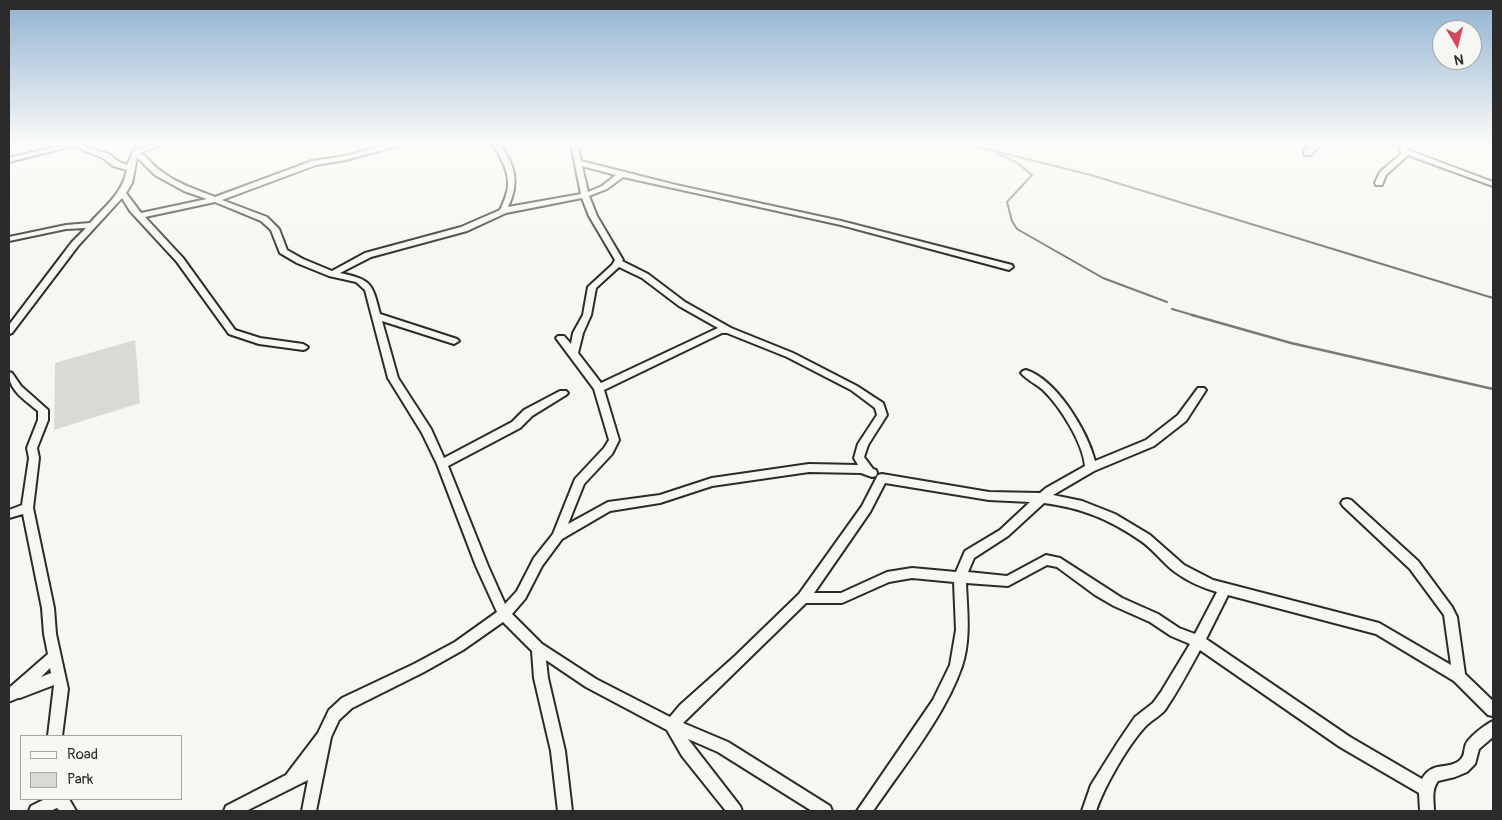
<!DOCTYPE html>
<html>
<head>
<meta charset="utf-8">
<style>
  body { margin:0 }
  #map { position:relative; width:1502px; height:820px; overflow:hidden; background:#f6f6f2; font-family:Pangolin,sans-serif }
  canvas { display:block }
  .frame { position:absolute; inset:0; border:10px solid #2b2b2b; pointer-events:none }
  .legend { position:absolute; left:20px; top:735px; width:162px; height:65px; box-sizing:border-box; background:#f6f6f2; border:1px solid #a5a5a2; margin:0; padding:6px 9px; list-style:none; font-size:15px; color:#2b2b2b }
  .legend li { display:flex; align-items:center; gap:10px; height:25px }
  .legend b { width:25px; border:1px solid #a5a5a2 }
  .north { position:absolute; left:1432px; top:20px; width:50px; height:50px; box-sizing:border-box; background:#f6f6f2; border:1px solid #a5a5a2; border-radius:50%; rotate:172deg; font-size:14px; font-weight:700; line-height:20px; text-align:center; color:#2b2b2b }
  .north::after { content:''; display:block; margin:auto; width:18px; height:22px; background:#d1495b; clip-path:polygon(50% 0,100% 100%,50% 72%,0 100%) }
</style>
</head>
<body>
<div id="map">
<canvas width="1502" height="820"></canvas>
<div class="frame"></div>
<ul class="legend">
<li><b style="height:6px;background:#f6f6f2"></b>Road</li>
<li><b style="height:14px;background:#d9d9d5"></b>Park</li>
</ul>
<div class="north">N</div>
</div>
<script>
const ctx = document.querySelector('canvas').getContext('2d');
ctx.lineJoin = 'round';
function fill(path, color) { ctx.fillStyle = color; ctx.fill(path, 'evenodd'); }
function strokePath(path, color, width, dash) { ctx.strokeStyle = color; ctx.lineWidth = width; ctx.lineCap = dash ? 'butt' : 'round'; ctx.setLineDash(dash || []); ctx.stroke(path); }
fill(new Path2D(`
  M 135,340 L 140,403 L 54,430 L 55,363 Z`), '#d9d9d5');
strokePath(new Path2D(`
  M 958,144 L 991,150 L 1091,175 L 1493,298
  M 997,153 L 1016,162 L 1032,175 L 1007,202 L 1012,221 L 1017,229 L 1103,278 L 1167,302
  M 1172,309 L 1196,316`), '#7a7a78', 2);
strokePath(new Path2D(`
  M 1192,315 L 1291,343 L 1493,389`), '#7a7a78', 2.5);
const minor = new Path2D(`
  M 67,144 L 83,144 L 87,148 L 109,154 L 119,162 L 127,165 L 134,150 L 153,144 L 162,144 L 161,145 L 140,153 C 148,157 153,166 161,171 C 176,183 197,190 215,197 L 312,161 L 345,156 L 391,144 L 400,144 L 399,145 L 346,160 L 316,165 L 222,200 L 267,217 L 279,229 L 287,250 L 303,259 L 332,271 L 365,253 L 461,227 L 500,210 C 502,205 505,200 506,195 C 513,176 501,159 493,144 L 499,144 C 515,164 520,183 508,207 L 581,194 L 571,144 L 577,144 L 581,161 L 676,185 L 841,221 L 1012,265 L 1013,267 L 1009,270 L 841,225 L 623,177 L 607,189 L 589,196 L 597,216 L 623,260 L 622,261 L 648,274 L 685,302 L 731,328 L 793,353 L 857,386 L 883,403 L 887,415 L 868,445 L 864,457 L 873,469 L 876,470 L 877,473 L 876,476 L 872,477 L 861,473 L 809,472 L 712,486 L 660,503 L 610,511 L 562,539 L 542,566 L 525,599 L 512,614 L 542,644 L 596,679 L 670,717 L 680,705 L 735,656 L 799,594 L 862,506 L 878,475 L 882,474 L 989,492 L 1040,493 L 1046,488 L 1085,466 C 1083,443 1060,406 1043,390 C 1036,384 1027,380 1021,373 L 1023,371 L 1026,370 C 1057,380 1087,431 1095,461 L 1146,440 L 1178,415 L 1198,388 L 1204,388 L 1206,390 L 1186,421 L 1154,446 L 1094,471 L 1053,495 L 1082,501 L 1115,514 L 1150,535 L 1184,565 L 1213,580 L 1379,623 L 1451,665 L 1444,615 L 1410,569 L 1343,506 L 1341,503 L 1343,500 L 1347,499 L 1351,500 L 1418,561 L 1452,607 L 1457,617 L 1465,674 L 1493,701 L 1493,716 L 1488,715 L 1454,681 L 1376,634 L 1228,595 L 1206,639 L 1350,737 L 1422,779 C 1432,761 1447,770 1459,761 C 1466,755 1463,751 1466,744 C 1469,737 1486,724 1493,721 L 1493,737 L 1479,749 L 1475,764 L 1467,772 L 1455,777 L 1438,781 C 1431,790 1434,801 1434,811 L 1420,811 L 1419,793 L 1340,747 L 1200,650 C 1189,670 1178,691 1165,710 C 1159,717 1150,721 1144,728 C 1127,747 1104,787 1096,811 L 1082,811 L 1091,785 L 1118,742 L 1135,717 L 1153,703 L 1161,692 L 1190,644 L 1171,636 L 1150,622 L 1114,606 L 1095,595 L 1057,567 L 1047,565 L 1008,586 L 966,583 C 967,610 971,639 962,666 C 945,716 903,767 873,811 L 857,811 L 933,700 L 950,665 L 956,630 L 954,582 L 912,578 L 889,582 L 842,603 L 806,603 L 683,723 L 728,742 L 830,806 L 832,811 L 812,811 L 718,752 L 688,739 L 740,806 L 742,811 L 726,811 L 682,756 L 667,730 L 586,687 L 546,660 L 548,678 L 565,751 L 572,811 L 558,811 L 551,751 L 534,678 L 532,651 L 503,622 L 463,650 L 424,672 L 352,708 L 339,720 L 331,737 L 316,811 L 302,811 L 308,780 L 246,811 L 224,811 L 226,806 L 286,775 L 318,733 L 329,710 L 342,698 L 414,664 L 455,642 L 497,612 L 476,566 L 437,464 L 422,433 L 388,378 L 365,290 L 356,282 L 329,276 L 297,263 L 280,253 L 271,230 L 261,221 L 215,202 L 145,217 L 183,258 L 235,330 L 260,338 L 303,344 L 308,347 L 306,349 L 303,350 L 259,344 L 229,334 L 177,262 L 130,211 L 122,198 L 78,246 L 12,333 L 9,334 L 9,325 L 72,242 L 86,228 L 66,229 L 9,241 L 9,237 L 66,225 L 90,223 C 106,205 122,194 127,170 L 113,166 L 103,158 L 83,150 L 76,145 L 9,162 L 9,158 ZM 137,157 L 155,175 L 184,191 L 207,199 L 141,213 L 126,193 L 132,183 ZM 582,166 L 616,175 L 602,186 L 588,192 ZM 582,198 L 589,216 L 615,260 L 612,265 L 588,287 L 583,315 L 573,333 L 571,344 L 564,336 L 558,336 L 556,338 L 594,389 L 609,440 L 604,448 L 575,479 L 553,534 L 534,558 L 517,591 L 505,604 L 488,566 L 448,466 L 520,428 L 532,416 L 566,395 L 568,393 L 566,391 L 560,391 L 524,410 L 512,422 L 444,458 L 431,429 L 398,378 L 382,321 L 454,344 L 459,341 L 457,339 L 380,314 C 372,283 372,280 340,273 L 371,257 L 467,231 L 506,213 ZM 619,267 L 642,278 L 679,306 L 718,328 L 601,383 L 578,353 L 583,333 L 591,315 L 596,288 ZM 722,333 L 727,333 L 787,357 L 851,390 L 875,408 L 877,415 L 858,444 L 854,458 L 858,465 L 809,464 L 712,478 L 660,495 L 608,502 L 568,524 L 584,484 L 612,454 L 619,440 L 604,390 ZM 885,483 L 989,500 L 1030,502 L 1000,530 L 965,551 L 956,572 L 912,568 L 887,572 L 841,593 L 814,593 L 870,512 ZM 1044,503 C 1082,508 1109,519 1141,541 C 1153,549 1163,563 1175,572 C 1187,581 1203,588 1217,592 L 1195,634 L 1179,628 L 1158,614 L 1122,598 L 1060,558 L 1046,555 L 1007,576 L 968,572 L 974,558 L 1008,536 Z
  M 1315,144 L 1322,144 L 1310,155 L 1304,155 L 1304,151 Z
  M 1400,144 L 1406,144 L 1408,150 L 1493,182 L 1493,186 L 1408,155 L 1386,175 L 1382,185 L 1376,185 L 1375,183 L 1380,172 L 1401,154 Z
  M 9,372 L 12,373 L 21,386 L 48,410 L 48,420 L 37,448 L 39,458 L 33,508 L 54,608 L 56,634 L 68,689 L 62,736 L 48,736 L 54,685 L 20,698 L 18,698 L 11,701 L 9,701 L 9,688 L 48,654 L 44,634 L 42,608 L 23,514 L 9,518 L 9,510 L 22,505 L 29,458 L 27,448 L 38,420 L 38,411 C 25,400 8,390 9,372 ZM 50,668 L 51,673 L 41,677 Z
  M 45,799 L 69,799 L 76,811 L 60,811 L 57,808 L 50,811 L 29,811 L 31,806 Z`);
strokePath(minor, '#2b2b2b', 4);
fill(minor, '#f6f6f2');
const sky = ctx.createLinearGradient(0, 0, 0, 258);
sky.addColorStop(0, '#91b2d0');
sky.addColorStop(0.56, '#fbfbf9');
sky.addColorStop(1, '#fbfbf900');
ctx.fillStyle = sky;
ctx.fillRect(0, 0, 1502, 258);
</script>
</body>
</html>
